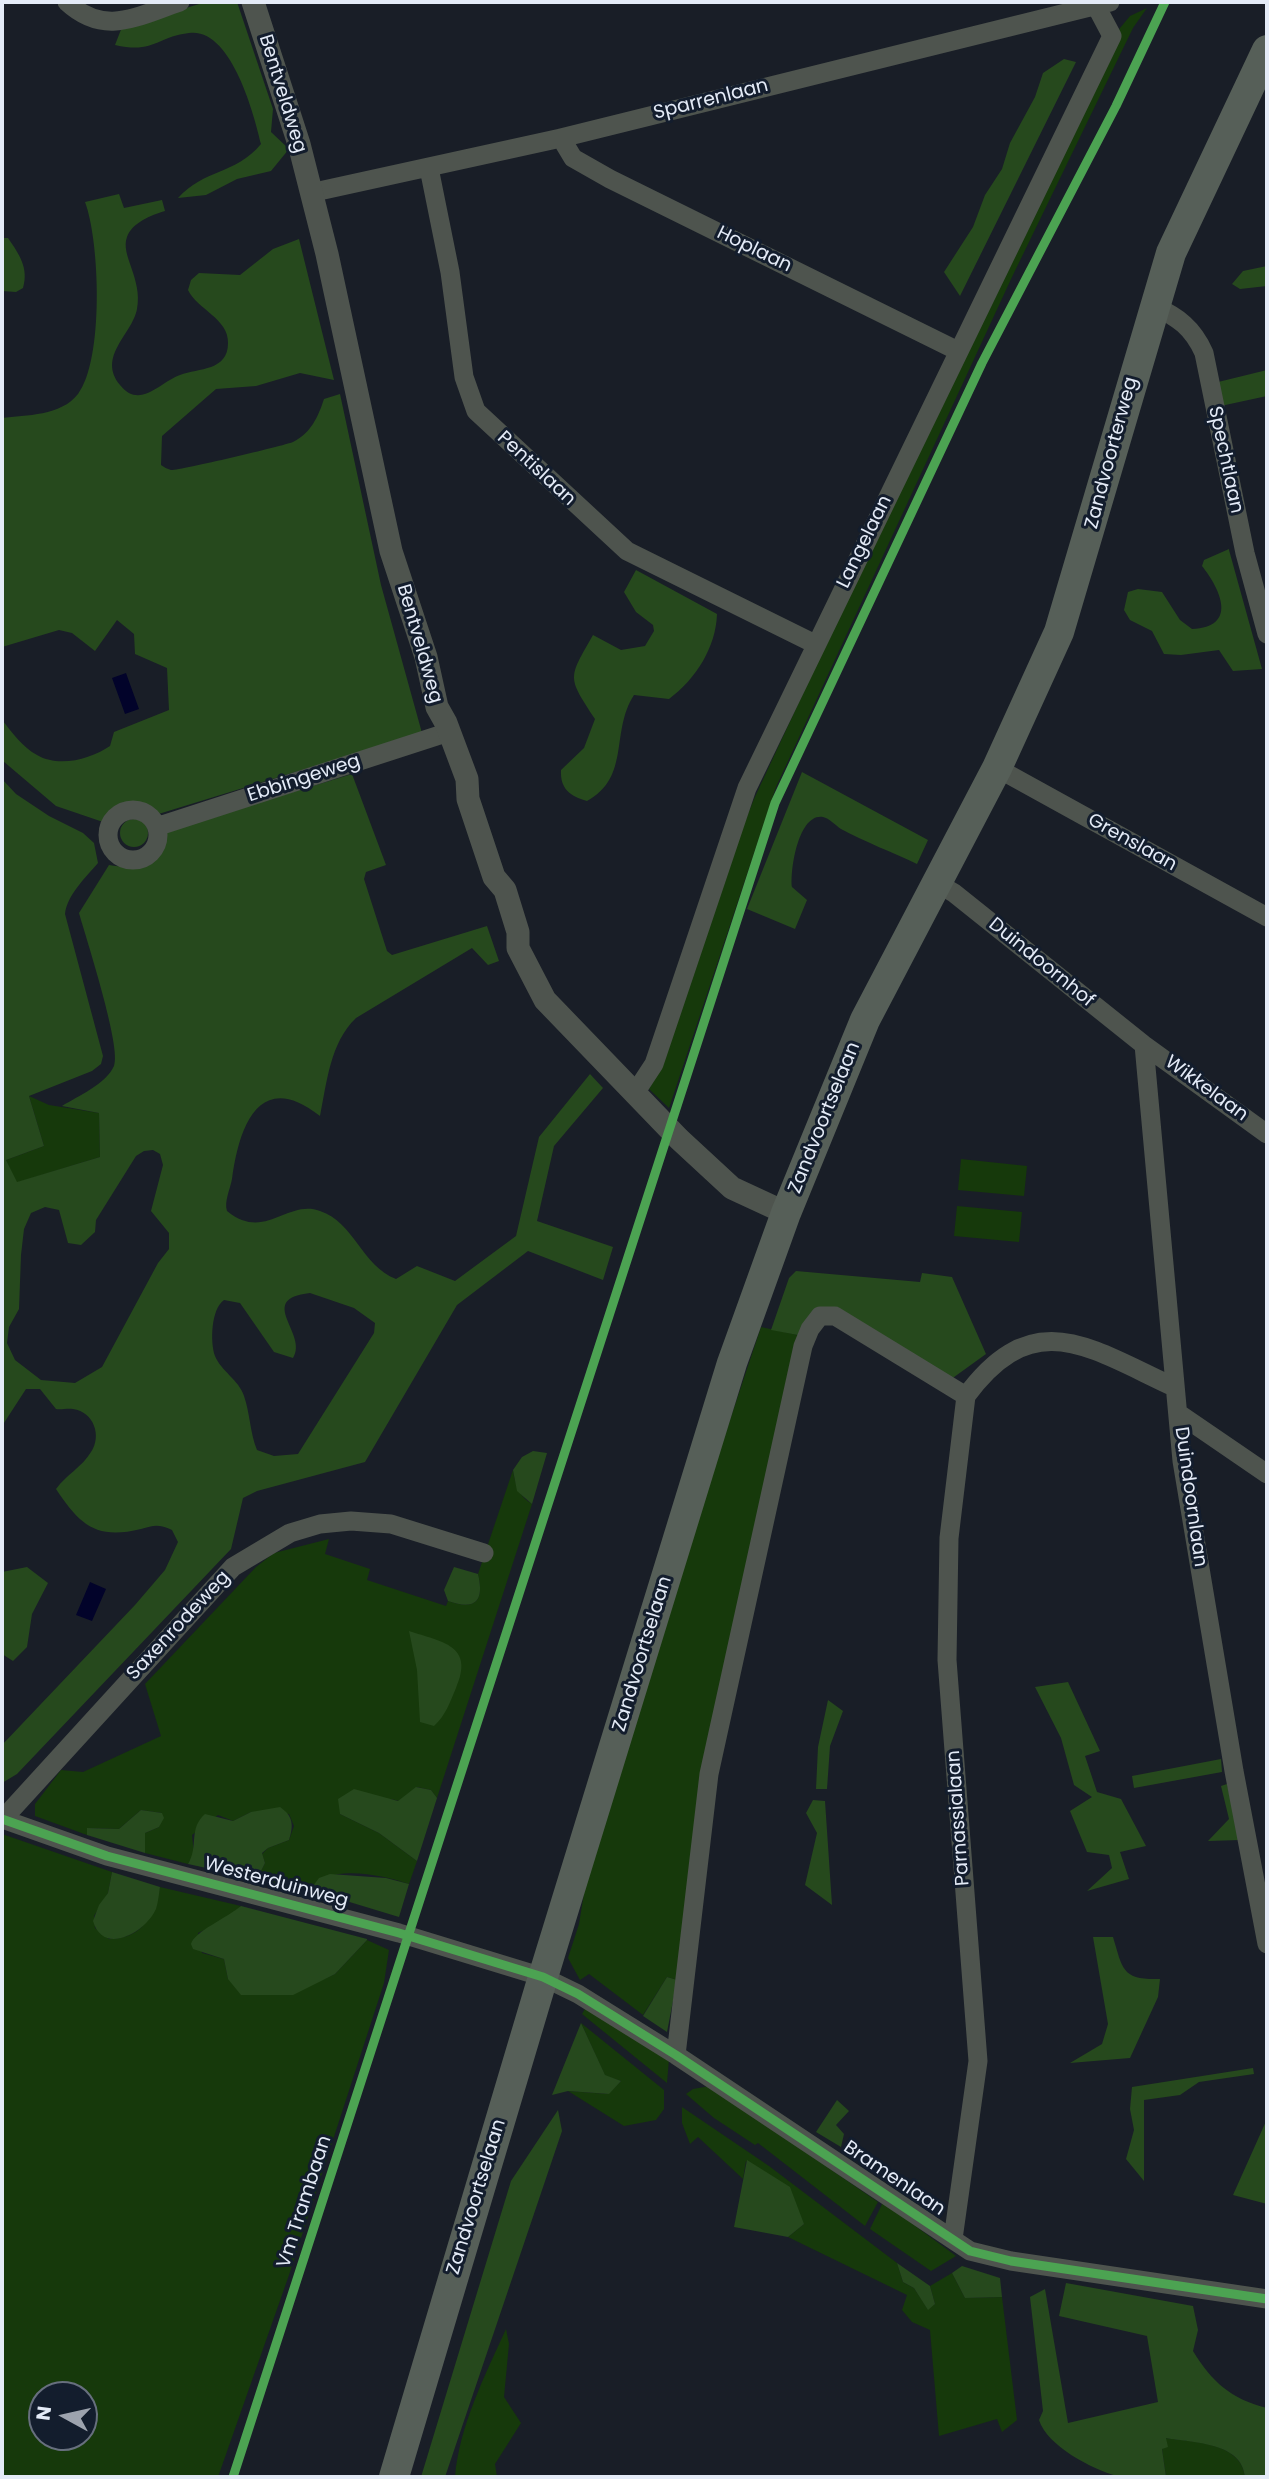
<!DOCTYPE html>
<html>
<head>
<meta charset="utf-8">
<style>
  body { margin:0 }
  #map { position:relative; width:1269px; height:2479px; overflow:hidden; background:#191e27; font-family:Poppins,sans-serif }
  canvas { display:block }
  .frame { position:absolute; inset:0; border:4px solid #e4ebf7; pointer-events:none }
  .north { position:absolute; left:28px; top:2381px; width:70px; height:70px; box-sizing:border-box; background:#131d2d; border:2px solid #676f7e; border-radius:50%; rotate:278deg; font-size:19px; font-weight:700; line-height:28px; text-align:center; color:#e4ebf7 }
  .north::after { content:''; display:block; margin:auto; width:24px; height:32px; background:#9da3ae; clip-path:polygon(50% 0,100% 100%,50% 72%,0 100%) }
</style>
</head>
<body>
<div id="map">
<canvas width="1269" height="2479"></canvas>
<div class="frame"></div>
<div class="north">N</div>
</div>
<script>
const ctx = document.querySelector('canvas').getContext('2d');
ctx.lineJoin = 'round';
function fill(path, color) { ctx.fillStyle = color; ctx.fill(path, 'evenodd'); }
function strokePath(path, color, width, dash) { ctx.strokeStyle = color; ctx.lineWidth = width; ctx.lineCap = dash ? 'butt' : 'round'; ctx.setLineDash(dash || []); ctx.stroke(path); }
function drawText(font, color, halo, rows, align = 'center') {
  ctx.font = font + ' Poppins,sans-serif'; ctx.lineWidth = 6; ctx.setLineDash([]); ctx.textBaseline = 'middle'; ctx.strokeStyle = halo; ctx.fillStyle = color; for (const [text, x, y, turn = 0] of rows) {
    ctx.save(); ctx.translate(x, y); ctx.rotate((+turn || 0) * Math.PI / 180); ctx.textAlign = isNaN(turn) ? turn : align; if (halo) ctx.strokeText(text, 0, 0); ctx.fillText(text, 0, 0); ctx.restore();
  }
}
fill(new Path2D(`
  M 1147,8 L 1133,28 L 1012,277 L 776,787 L 669,1108 L 649,1089 L 661,1068 L 704,924 L 754,799 L 930,420 L 1120,28 L 1130,16 Z
  M 29,1096 L 49,1105 L 99,1113 L 100,1157 L 16,1183 L 6,1160 L 44,1146 Z
  M 961,1159 L 1027,1166 L 1024,1196 L 958,1190 Z
  M 957,1206 L 1022,1212 L 1019,1242 L 954,1236 Z
  M 761,1327 L 798,1335 L 677,1980 L 667,1977 L 643,2015 L 589,1974 L 580,1980 L 568,1958 L 579,1924 L 586,1881 L 677,1579 Z
  M 513,1470 C 515,1484 519,1497 532,1504 L 437,1798 L 431,1790 L 417,1787 L 399,1801 L 391,1799 L 340,1814 L 379,1833 L 417,1861 L 409,1884 C 384,1875 324,1862 312,1891 L 257,1879 L 265,1863 L 262,1854 L 268,1848 L 289,1840 L 294,1826 L 289,1814 L 251,1812 L 233,1821 L 218,1815 L 192,1835 L 194,1855 L 188,1864 L 145,1853 L 145,1833 L 159,1827 L 162,1813 L 141,1810 L 119,1829 L 88,1828 L 87,1835 L 35,1816 L 35,1804 L 61,1770 L 83,1772 L 161,1736 L 145,1684 L 256,1567 L 274,1553 L 329,1539 L 325,1554 L 370,1569 L 367,1580 L 446,1606 L 448,1601 C 474,1610 485,1603 478,1574 Z
  M 2,1834 L 112,1872 L 108,1893 L 94,1916 L 95,1928 L 109,1939 C 141,1939 154,1917 160,1887 L 241,1906 L 224,1921 L 198,1933 L 202,1953 L 224,1959 L 228,1979 L 324,1979 L 335,1974 L 367,1940 L 389,1950 L 384,1983 L 289,2275 L 218,2477 L 2,2477 ZM 42,2395 L 84,2395 L 84,2437 L 42,2437 Z
  M 586,2007 L 669,2059 L 667,2083 L 582,2014 Z
  M 581,2023 L 664,2090 L 664,2109 L 656,2120 L 624,2126 L 568,2091 L 608,2094 L 621,2081 L 605,2076 Z
  M 710,2086 L 878,2202 L 865,2226 L 758,2143 L 755,2145 L 714,2118 L 686,2094 L 693,2089 Z
  M 682,2107 L 769,2166 L 897,2263 L 903,2282 L 914,2288 L 928,2309 L 935,2304 L 930,2286 L 952,2273 L 965,2298 L 1002,2297 L 1017,2420 L 1002,2432 L 997,2419 L 939,2436 L 930,2330 L 912,2322 L 902,2310 L 907,2295 L 788,2237 L 804,2224 L 746,2161 L 743,2179 L 698,2137 L 690,2144 L 682,2123 Z
  M 883,2202 L 956,2256 L 931,2271 L 870,2229 Z
  M 506,2329 L 509,2344 L 504,2397 L 521,2423 L 495,2464 L 497,2477 L 455,2477 C 459,2427 485,2375 506,2329 Z
  M 1165,2438 C 1192,2442 1242,2442 1245,2477 L 1166,2477 L 1162,2449 Z`), '#16390b');
fill(new Path2D(`
  M 206,2 L 237,2 L 273,109 L 271,132 L 289,149 L 271,171 L 237,179 L 206,195 L 178,198 C 204,169 235,175 261,144 C 254,114 231,27 189,33 C 156,37 154,54 115,45 L 122,27 Z
  M 1064,59 L 1076,62 L 960,296 L 944,272 L 973,227 L 985,195 L 1002,169 L 1010,143 L 1035,97 L 1043,73 Z
  M 119,194 L 124,208 L 162,200 L 165,211 C 151,215 132,223 127,237 C 120,255 143,279 137,309 C 132,335 97,356 120,385 C 140,410 160,382 180,375 C 199,368 228,371 228,343 C 229,319 197,309 188,290 L 191,280 L 199,273 L 240,275 L 273,249 L 299,239 L 334,380 L 300,373 L 256,386 L 216,389 L 162,436 L 161,465 C 164,467 167,469 171,470 C 177,471 283,446 293,442 C 311,433 318,417 324,399 L 340,394 L 381,585 L 422,733 L 152,816 C 132,808 119,805 103,822 L 56,806 L 3,761 L 2,720 C 12,732 22,747 37,755 C 59,768 91,759 110,746 L 114,732 L 169,710 L 167,668 L 135,654 L 134,634 L 117,620 L 95,651 L 72,633 L 59,630 L 2,647 L 2,418 C 26,415 61,416 78,394 C 104,360 100,242 85,202 Z
  M 2,238 L 8,238 C 19,254 29,268 23,288 L 16,292 L 2,291 Z
  M 1267,266 L 1267,286 L 1240,289 L 1232,284 L 1243,271 Z
  M 1267,370 L 1267,396 L 1216,407 L 1210,384 Z
  M 1229,549 L 1229,550 L 1262,669 L 1233,671 L 1219,650 L 1181,655 L 1164,654 L 1152,631 L 1130,620 L 1124,610 L 1128,592 L 1138,589 L 1162,592 L 1180,620 L 1192,629 C 1238,627 1221,590 1202,566 L 1204,560 Z
  M 636,570 L 717,614 C 716,647 696,679 669,699 L 634,695 C 610,732 631,777 587,801 C 570,796 560,789 561,770 L 584,748 L 595,719 C 567,676 568,679 593,635 L 621,650 L 645,646 L 654,631 L 653,625 L 636,612 L 624,592 Z
  M 802,772 L 928,840 L 917,864 C 892,852 865,842 841,829 C 835,825 829,818 823,817 C 798,813 790,871 792,887 L 807,900 L 795,929 L 747,909 Z
  M 352,774 L 386,865 L 366,872 L 364,879 L 387,951 L 392,955 L 487,926 L 499,961 L 488,965 L 472,948 L 356,1018 C 330,1043 327,1082 320,1116 C 259,1068 239,1127 232,1179 C 230,1190 224,1201 227,1211 C 265,1242 287,1199 320,1211 C 354,1222 362,1266 396,1279 L 417,1266 L 455,1281 L 516,1236 L 539,1137 L 590,1074 L 603,1088 L 554,1146 L 537,1221 L 613,1247 L 603,1280 L 528,1251 L 457,1305 L 365,1462 L 257,1491 L 243,1498 L 231,1549 L 17,1774 L 2,1783 L 2,1745 L 135,1605 L 165,1570 L 178,1542 L 172,1530 C 159,1524 154,1525 141,1529 C 96,1540 80,1525 56,1489 C 66,1475 82,1467 91,1452 C 102,1436 94,1412 73,1409 C 67,1408 61,1410 56,1409 L 40,1389 L 26,1389 L 2,1426 L 2,779 L 16,794 L 49,816 L 83,833 L 94,843 L 98,863 C 86,877 67,895 65,914 L 103,1056 L 101,1064 L 92,1071 L 29,1096 L 44,1146 L 6,1160 L 17,1182 L 100,1157 L 99,1113 L 62,1106 C 78,1096 106,1084 114,1066 C 122,1048 86,938 79,913 L 109,865 C 144,871 149,861 163,832 ZM 153,1150 L 160,1154 L 163,1165 L 151,1211 L 169,1233 L 169,1249 L 158,1263 L 102,1367 L 75,1383 L 41,1380 L 15,1360 L 7,1343 L 9,1327 L 19,1309 L 21,1255 L 24,1229 L 31,1213 L 45,1207 L 59,1210 L 68,1243 L 81,1245 L 95,1232 L 96,1220 L 136,1156 L 144,1151 ZM 310,1293 L 354,1308 L 375,1323 L 374,1333 L 298,1454 L 274,1456 L 257,1450 C 250,1433 250,1413 244,1396 C 239,1380 221,1371 215,1356 C 210,1342 211,1309 224,1300 L 240,1303 L 274,1352 L 293,1358 C 309,1334 255,1299 310,1293 Z
  M120 833a14 14 0 1 1 28 0a14 14 0 1 1-28 0Z
  M 796,1271 L 920,1282 L 922,1273 L 952,1277 L 986,1354 L 950,1380 L 837,1307 L 798,1335 L 771,1330 L 789,1278 Z
  M 533,1451 L 547,1453 L 532,1504 L 517,1491 L 513,1470 L 522,1457 Z
  M 27,1567 L 48,1583 L 32,1614 L 27,1647 L 13,1661 L 2,1654 L 2,1572 Z
  M 454,1567 L 478,1574 C 485,1603 474,1610 448,1601 L 444,1590 Z
  M 409,1631 C 442,1642 475,1645 456,1688 C 450,1702 446,1715 434,1726 L 420,1722 L 417,1670 Z
  M 1068,1682 L 1100,1751 L 1085,1756 L 1097,1792 L 1121,1799 L 1146,1846 L 1120,1852 L 1129,1879 L 1087,1891 L 1112,1868 L 1109,1855 L 1087,1852 L 1070,1811 L 1092,1797 L 1074,1785 L 1061,1738 L 1035,1687 Z
  M 828,1700 L 843,1711 L 830,1746 L 827,1789 L 816,1789 L 818,1747 Z
  M 1221,1759 L 1222,1772 L 1134,1788 L 1132,1776 Z
  M 1227,1784 L 1240,1840 L 1208,1841 L 1229,1819 L 1221,1786 Z
  M 416,1787 L 431,1790 L 437,1798 L 417,1861 L 379,1833 L 340,1814 L 338,1799 L 354,1789 L 398,1801 Z
  M 813,1800 L 825,1801 L 832,1905 L 805,1885 L 817,1833 L 806,1813 Z
  M 280,1807 C 293,1816 294,1825 289,1840 L 268,1848 L 262,1853 L 265,1863 L 257,1879 L 188,1864 C 199,1846 188,1829 205,1814 L 233,1821 L 251,1812 Z
  M 141,1810 L 162,1813 L 164,1818 L 159,1827 L 145,1833 L 145,1853 L 87,1835 L 87,1828 L 119,1829 Z
  M 112,1872 L 160,1887 C 159,1894 158,1903 156,1909 C 145,1933 103,1956 93,1921 L 99,1905 L 108,1893 Z
  M 330,1874 L 386,1878 L 409,1884 L 399,1917 L 310,1890 L 319,1878 Z
  M 241,1906 L 367,1939 L 367,1940 L 335,1974 L 293,1995 L 241,1995 L 228,1979 L 224,1959 L 193,1949 L 191,1944 C 194,1932 228,1917 241,1906 Z
  M 1093,1937 L 1113,1937 C 1123,1970 1122,1980 1160,1979 L 1158,1997 L 1130,2058 L 1070,2063 L 1102,2044 L 1108,2024 Z
  M 667,1977 L 677,1980 L 667,2032 L 643,2016 Z
  M 581,2023 L 605,2075 L 621,2081 L 609,2094 L 568,2091 L 552,2095 Z
  M 1253,2068 L 1254,2074 L 1199,2082 L 1180,2095 L 1144,2100 L 1144,2181 L 1126,2159 L 1134,2130 L 1130,2109 L 1132,2087 Z
  M 837,2100 L 849,2111 L 836,2125 L 844,2134 L 841,2147 L 816,2132 Z
  M 558,2110 L 562,2131 L 445,2477 L 421,2477 L 511,2181 Z
  M 1267,2119 L 1267,2204 L 1233,2195 Z
  M 747,2160 L 790,2187 L 804,2224 L 788,2237 L 734,2227 Z
  M 897,2263 L 930,2286 L 935,2304 L 928,2310 L 914,2288 L 903,2282 Z
  M 962,2266 L 1000,2278 L 1002,2297 L 965,2298 L 952,2273 Z
  M 1066,2283 L 1193,2306 L 1198,2330 L 1193,2351 C 1212,2382 1231,2399 1267,2408 L 1267,2477 L 1245,2477 C 1242,2442 1193,2443 1166,2438 L 1168,2447 L 1162,2449 L 1166,2477 C 1151,2477 1131,2479 1117,2476 C 1092,2469 1047,2446 1039,2420 L 1043,2411 L 1030,2297 L 1045,2289 L 1068,2423 L 1158,2402 L 1147,2336 L 1059,2316 Z`), '#26491d');
fill(new Path2D(`
  M 126,673 L 139,709 L 125,714 L 112,678 Z
  M 90,1582 L 106,1589 L 92,1621 L 76,1615 Z`), '#02032a');
strokePath(new Path2D(`
  M 67,2 C 105,37 137,16 180,2
  M 561,138 L 573,158 L 610,179 L 958,351
  M 429,168 L 450,272 L 464,377 L 476,411 L 627,551 L 815,644
  M 310,193 L 561,138 L 1110,2
  M 1154,306 C 1178,317 1193,328 1204,353 L 1245,553 L 1267,634
  M 997,768 L 1267,917
  M108 835a25 25 0 1 1 50 0a25 25 0 1 1-50 0Z
  M 159,826 L 449,732
  M 937,883 L 954,893 L 1144,1045 L 1267,1134
  M 1144,1045 L 1182,1461 L 1234,1771 L 1267,1944
  M 635,1093 L 654,1064 L 747,788 L 1112,36 L 1094,2
  M 1178,1413 L 1267,1474
  M 2,1819 L 107,1856 L 399,1933 L 543,1977 L 578,1994 L 676,2055 L 970,2251 L 1011,2261 L 1267,2299
  M 2,1820 L 233,1567 L 290,1533 L 320,1524 L 351,1521 L 391,1524 L 484,1553
  M 676,2055 L 709,1774 L 803,1346 L 810,1329 L 820,1316 L 835,1316 L 966,1396 C 1034,1304 1089,1348 1174,1387
  M 953,2239 L 978,2061 L 947,1660 L 949,1538 L 966,1396`), '#4e544e', 19);
strokePath(new Path2D(`
  M 253,2 L 299,144 L 327,254 L 391,551 L 426,657 L 437,707 L 446,723 L 467,779 L 468,799 L 494,877 L 505,890 L 518,932 L 518,948 L 545,1000 L 679,1139 L 732,1188 L 786,1213`), '#4e544e', 23);
strokePath(new Path2D(`
  M 394,2477 L 543,1977 L 732,1363 L 786,1213 L 865,1020 L 997,768 L 1059,632 L 1171,253 L 1267,50`), '#565f58', 30);
strokePath(new Path2D(`
  M 2,1819 L 107,1856 L 399,1933 L 543,1977 L 578,1994 L 676,2055 L 970,2251 L 1011,2261 L 1267,2299
  M 233,2477 L 775,803 L 982,363 L 1116,106 L 1165,2`), '#4ca352', 9);
drawText('19px', '#e4ebf7', '#131d2d', [
  ["Bentveldweg",282,94,73],
  ["Sparrenlaan",711,100,-14],
  ["Hoplaan",754,250,26],
  ["Zandvoorterweg",1112,453,-75],
  ["Spechtlaan",1225,460,78],
  ["Pentislaan",536,469,43],
  ["Langelaan",865,542,-64],
  ["Bentveldweg",419,644,74],
  ["Ebbingeweg",304,779,-18],
  ["Grenslaan",1132,843,29],
  ["Duindoornhof",1041,963,39],
  ["Wikkelaan",1206,1089,36],
  ["Zandvoortselaan",825,1118,-68],
  ["Duindoornlaan",1190,1497,82],
  ["Saxenrodeweg",179,1626,-47],
  ["Zandvoortselaan",643,1654,-73],
  ["Parnassialaan",959,1818,-94],
  ["Westerduinweg",276,1883,15],
  ["Bramenlaan",894,2179,34],
  ["Zandvoortselaan",477,2197,-73],
  ["Vm Trambaan",305,2202,-72]
]);
</script>
</body>
</html>
